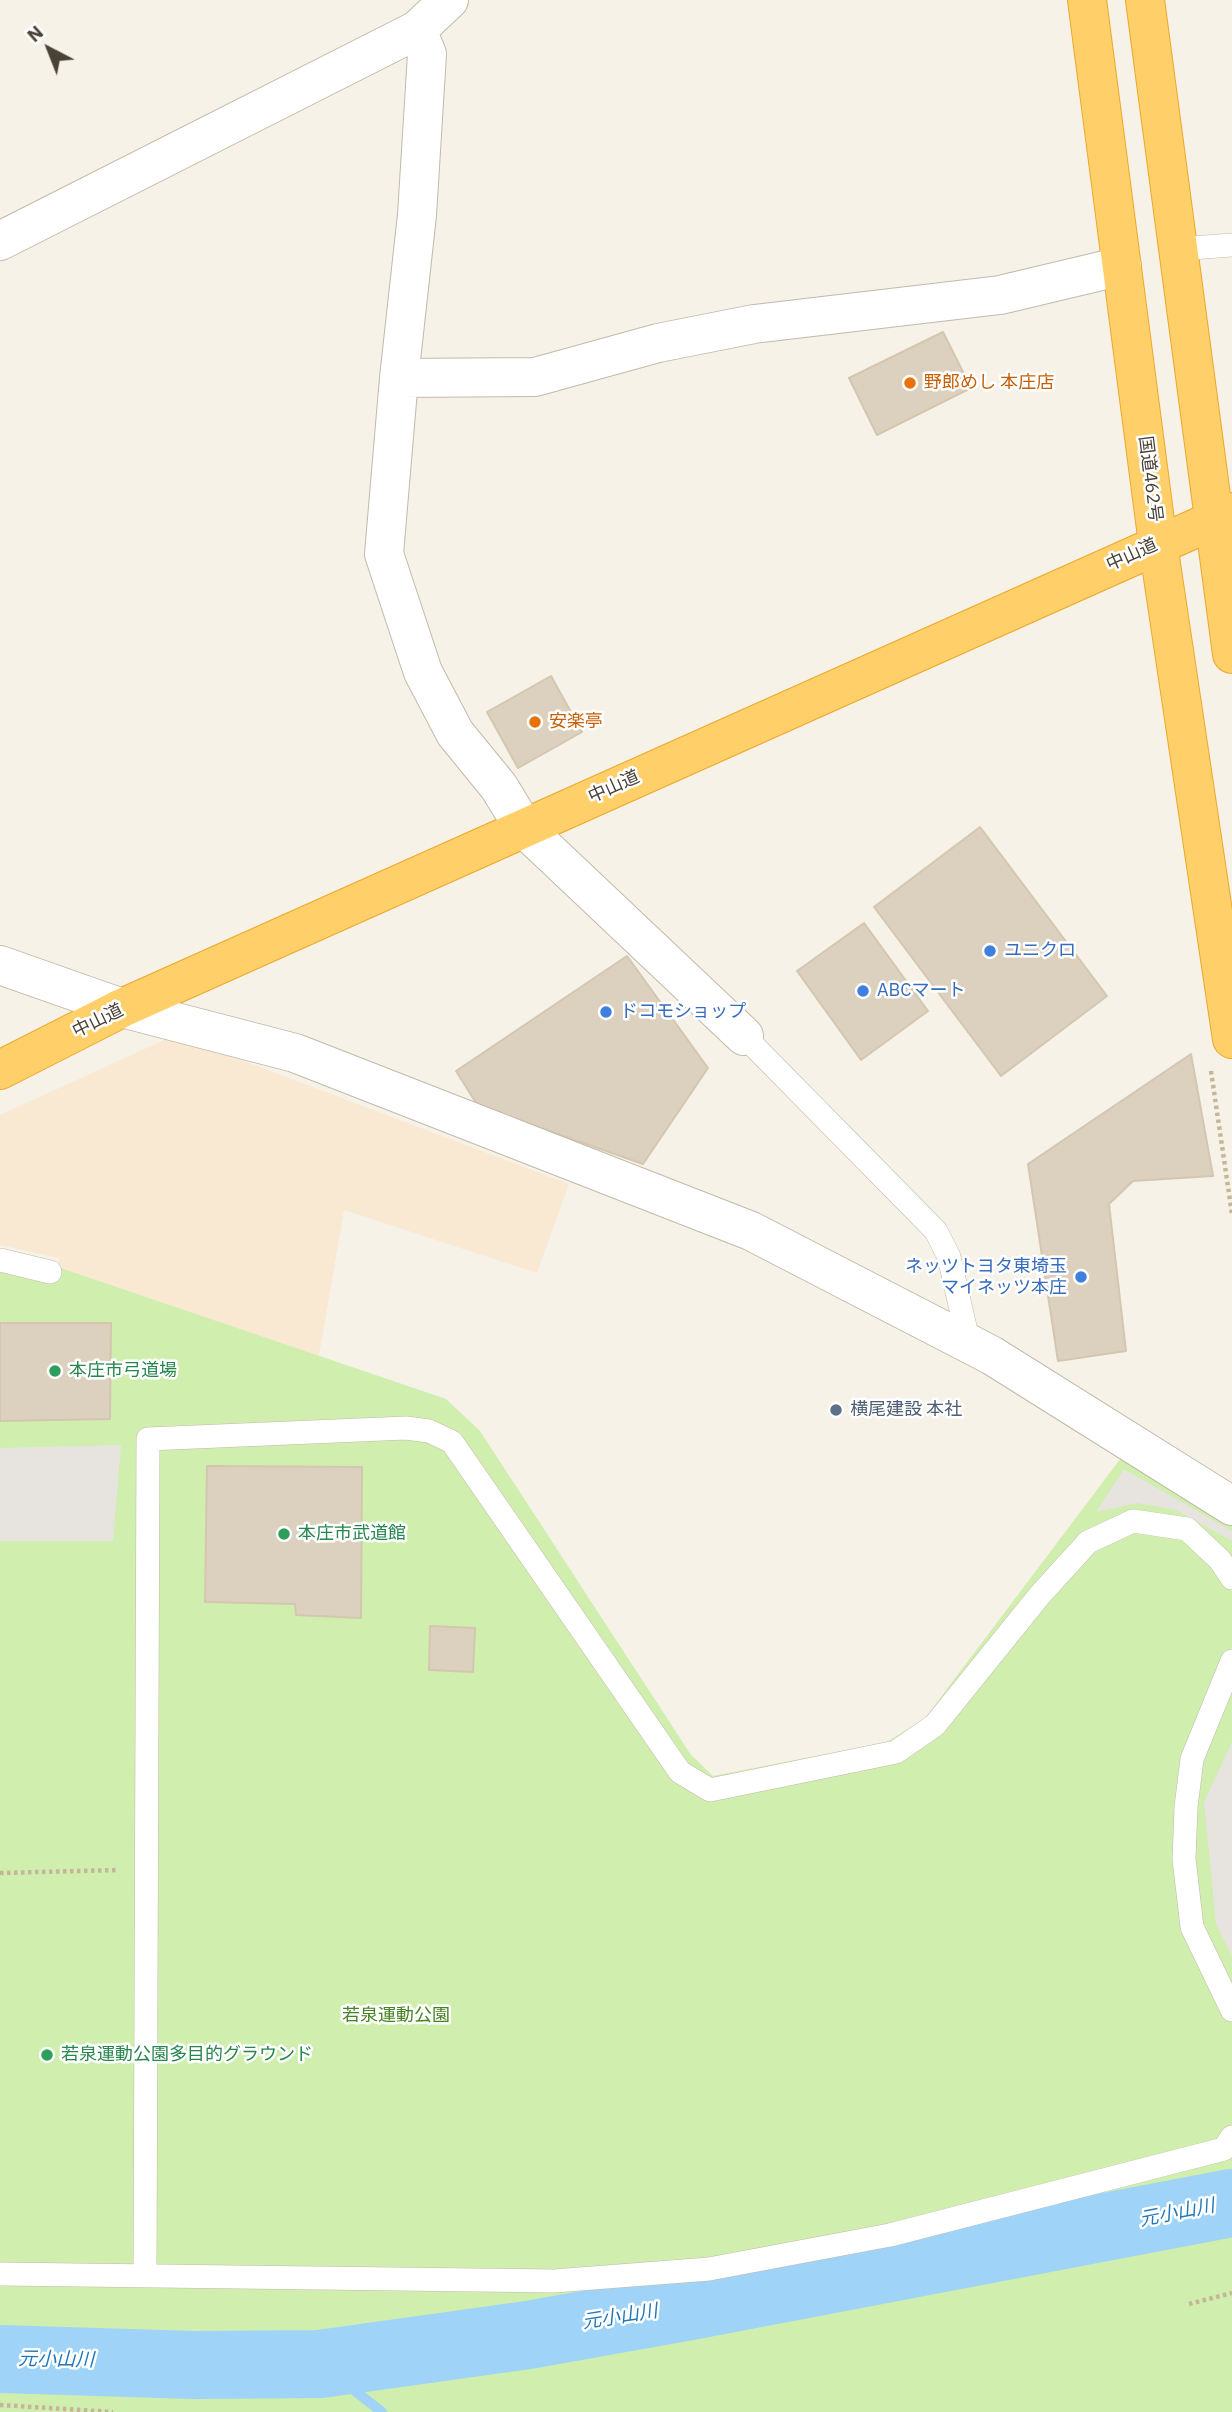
<!DOCTYPE html>
<html>
<head>
<meta charset="utf-8">
<style>
  body { margin:0 }
  #map { position:relative; width:1232px; height:2412px; overflow:hidden; background:#f6f2e8; font-family:"IBM Plex Sans",sans-serif }
  canvas { display:block }
  .north { position:absolute; left:14px; top:14px; width:70px; height:70px; -webkit-text-stroke:5px #fff; paint-order:stroke; rotate:318deg; font-size:19px; font-weight:700; line-height:28px; text-align:center; color:#4a4236 }
  .north::after { content:''; display:block; margin:auto; width:24px; height:32px; background:#4a4236; clip-path:polygon(50% 0,100% 100%,50% 72%,0 100%) }
</style>
</head>
<body>
<div id="map">
<canvas width="1232" height="2412"></canvas>
<div class="north">N</div>
</div>
<script>
const ctx = document.querySelector('canvas').getContext('2d');
ctx.lineJoin = 'round';
function fill(path, color) { ctx.fillStyle = color; ctx.fill(path, 'evenodd'); }
function strokePath(path, color, width, dash) { ctx.strokeStyle = color; ctx.lineWidth = width; ctx.lineCap = dash ? 'butt' : 'round'; ctx.setLineDash(dash || []); ctx.stroke(path); }
function drawText(font, color, halo, rows, align = 'center') {
  ctx.font = font + ' "IBM Plex Sans","Noto Sans JP",sans-serif'; ctx.lineWidth = 5; ctx.setLineDash([]); ctx.textBaseline = 'middle'; ctx.strokeStyle = halo; ctx.fillStyle = color; for (const [text, x, y, turn = 0] of rows) {
    ctx.save(); ctx.translate(x, y); ctx.rotate((+turn || 0) * Math.PI / 180); ctx.textAlign = isNaN(turn) ? turn : align; if (halo) ctx.strokeText(text, 0, 0); ctx.fillText(text, 0, 0); ctx.restore();
  }
}
fill(new Path2D(`
  M 175,1035 L 569,1184 L 537,1273 L 344,1210 L 319,1356 L 58,1267 L 59,1258 L 0,1245 L 0,1115 Z`), '#f9e9d2');
fill(new Path2D(`
  M 58,1267 L 446,1399 L 480,1431 L 691,1755 L 713,1776 L 887,1742 L 925,1718 L 1124,1454 L 1232,1521 L 1232,2412 L 0,2412 L 0,1269 Z`), '#d0eead');
fill(new Path2D(`
  M 121,1445 L 113,1541 L 0,1541 L 0,1448 Z
  M 1124,1469 L 1232,1531 L 1232,1541 L 1176,1510 L 1138,1503 L 1096,1512 Z
  M 1232,1742 L 1232,1956 L 1216,1924 L 1204,1802 Z`), '#e7e4e0');
strokePath(new Path2D(`
  M 320,2364 L 382,2412`), '#9fd3f8', 10);
strokePath(new Path2D(`
  M 0,2359 L 194,2365 L 320,2364 L 528,2335 L 685,2307 L 1232,2203`), '#9fd3f8', 68);
const building = new Path2D(`
  M 943,332 L 971,388 L 877,435 L 849,378 Z
  M 551,676 L 582,732 L 518,768 L 487,712 Z
  M 980,827 L 1107,996 L 1001,1076 L 874,907 Z
  M 864,923 L 928,1011 L 861,1060 L 797,971 Z
  M 627,956 L 708,1068 L 643,1164 L 478,1106 L 456,1071 Z
  M 1191,1054 L 1213,1176 L 1133,1181 L 1109,1204 L 1126,1351 L 1058,1361 L 1028,1164 Z
  M 0,1323 L 111,1323 L 110,1419 L 0,1421 Z
  M 207,1466 L 362,1467 L 361,1618 L 296,1615 L 295,1604 L 205,1602 Z
  M 430,1626 L 475,1628 L 473,1672 L 429,1670 Z`);
fill(building, '#dcd1bf');
strokePath(building, '#d4c6af', 2);
const lane = new Path2D(`
  M 1179,249 L 1232,245
  M 744,1036 L 936,1231 L 949,1257 L 969,1344
  M 0,1260 L 50,1272
  M 1232,1661 L 1192,1759 L 1186,1807 L 1184,1859 L 1192,1927 L 1232,2010
  M 0,2274 L 554,2281 L 709,2269 L 890,2235 L 1224,2149 L 1232,2137
  M 145,2275 L 148,1439 L 406,1428 L 429,1431 L 452,1442 L 680,1772 L 710,1790 L 896,1752 L 935,1725 L 1039,1596 L 1088,1542 L 1133,1521 L 1187,1529 L 1220,1560 L 1232,1578`);
const street = new Path2D(`
  M 417,30 L 427,54 L 417,215 L 399,378 L 384,554 L 423,672 L 455,733 L 499,787 L 524,828 L 744,1036
  M 0,241 L 417,30 L 449,0
  M 399,378 L 535,377 L 658,343 L 754,324 L 1000,295 L 1122,266
  M 0,965 L 122,1008 L 295,1053 L 751,1231 L 991,1355 L 1232,1506`);
const highway = new Path2D(`
  M 1087,0 L 1158,544 L 1232,1039
  M 1145,0 L 1232,654
  M 0,1070 L 122,1008 L 1232,512`);
strokePath(lane, '#c2baaa', 24);
strokePath(street, '#c2baaa', 40);
strokePath(highway, '#eda82b', 40);
strokePath(new Path2D(`
  M 1211,1071 L 1232,1214
  M 0,1873 L 118,1870
  M 1189,2304 L 1232,2293
  M 0,2405 L 113,2412`), '#c6b699', 4.5, [3.5, 3.5]);
strokePath(lane, '#fff', 23);
strokePath(street, '#fff', 38);
strokePath(highway, '#ffcf6a', 38);
for (const [x, y, r, color] of [
  [910,383,7,"#e8710a"],
  [535,722,7,"#e8710a"],
  [990,951,7,"#3f7fe0"],
  [863,991,7,"#3f7fe0"],
  [606,1012,7,"#3f7fe0"],
  [1081,1277,7,"#3f7fe0"],
  [55,1371,7,"#2e9e5b"],
  [836,1410,7,"#5c6f8a"],
  [284,1534,7,"#2e9e5b"],
  [47,2055,7,"#2e9e5b"]
]) { const dot = new Path2D(); dot.arc(x, y, r, 0, 2 * Math.PI); ctx.fillStyle = color; ctx.fill(dot); strokePath(dot, '#fff', 2.5); }
drawText('18px', '#c56008', '#fff', [
  ["野郎めし 本庄店",924,383],
  ["安楽亭",549,722]
], 'left');
drawText('18px', '#4a4236', '#fff', [
  ["国道462号",1150,479,83],
  ["中山道",1132,555,-24],
  ["中山道",614,787,-24],
  ["中山道",98,1021,-26]
]);
drawText('18px', '#366cbe', '#fff', [
  ["ユニクロ",1004,951],
  ["ABCマート",877,991],
  ["ドコモショップ",620,1012],
  ["ネッツトヨタ東埼玉",1067,1267,"right"],
  ["マイネッツ本庄",1067,1288,"right"]
], 'left');
drawText('18px', '#27864d', '#fff', [
  ["本庄市弓道場",69,1371],
  ["本庄市武道館",298,1534],
  ["若泉運動公園多目的グラウンド",61,2055]
], 'left');
drawText('18px', '#4e5e75', '#fff', [
  ["横尾建設 本社",850,1410]
], 'left');
drawText('18px', '#468322', '#fff', [
  ["若泉運動公園",396,2016]
]);
drawText('italic 19px', '#2278b9', '#fff', [
  ["元小山川",1177,2213,-11],
  ["元小山川",620,2317,-9],
  ["元小山川",56,2360,1]
]);
</script>
</body>
</html>
